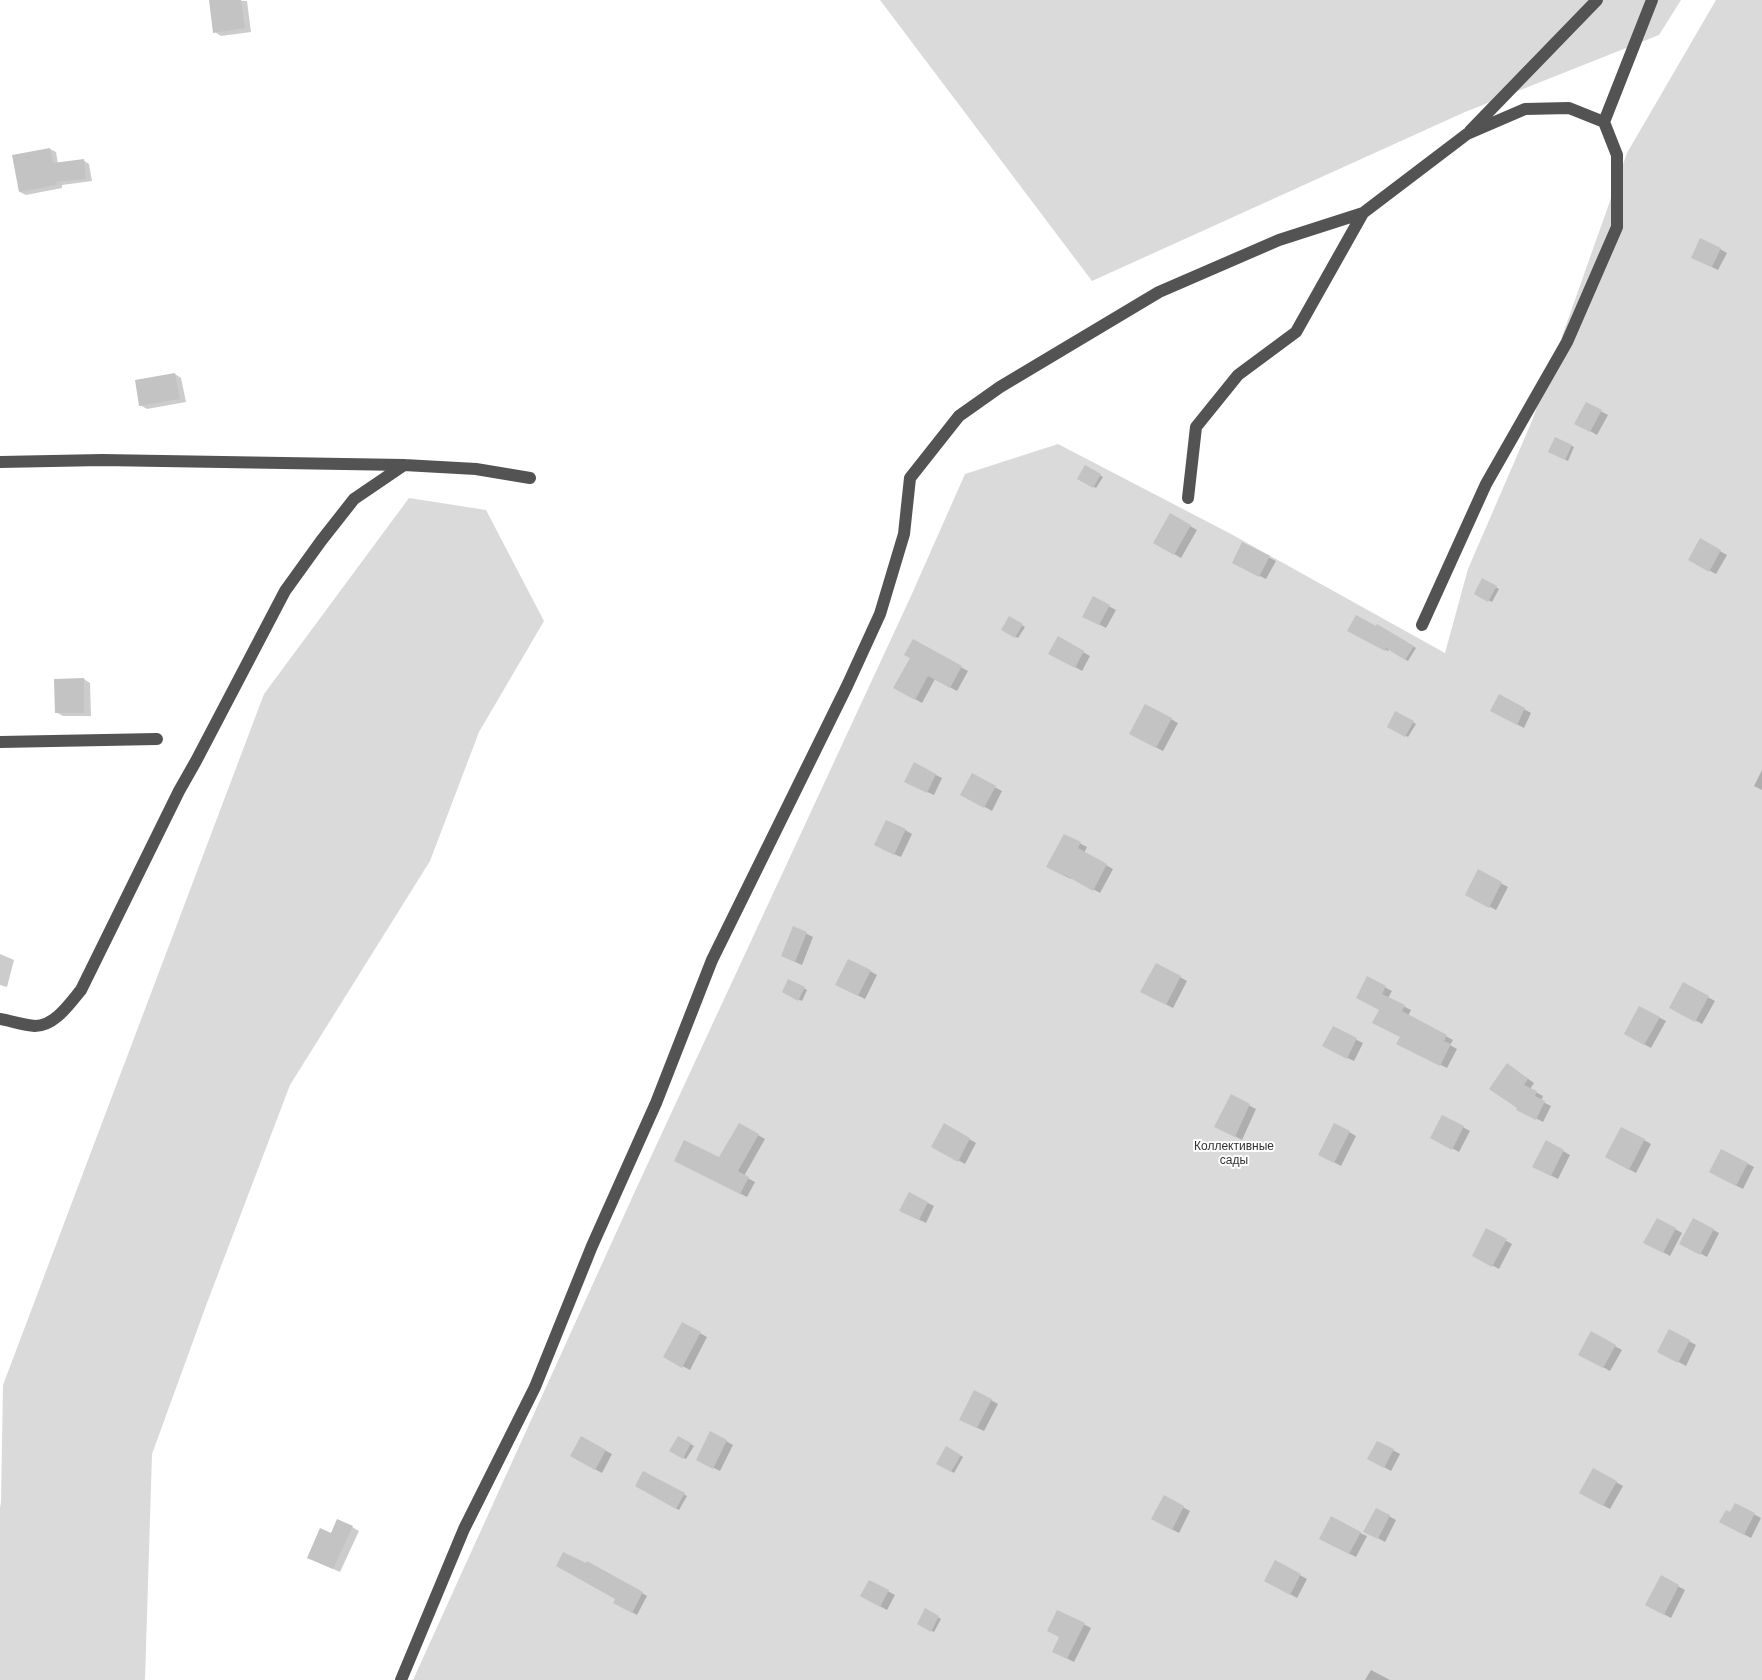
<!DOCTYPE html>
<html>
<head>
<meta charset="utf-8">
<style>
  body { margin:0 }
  canvas { display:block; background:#fff }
</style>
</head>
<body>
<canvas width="1762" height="1680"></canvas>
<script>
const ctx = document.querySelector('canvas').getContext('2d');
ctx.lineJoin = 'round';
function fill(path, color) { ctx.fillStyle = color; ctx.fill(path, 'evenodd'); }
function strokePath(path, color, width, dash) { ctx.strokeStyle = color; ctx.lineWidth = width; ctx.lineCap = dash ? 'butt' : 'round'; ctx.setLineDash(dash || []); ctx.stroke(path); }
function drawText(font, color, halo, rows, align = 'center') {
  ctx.font = font + ' Barlow,sans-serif'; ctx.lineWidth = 4; ctx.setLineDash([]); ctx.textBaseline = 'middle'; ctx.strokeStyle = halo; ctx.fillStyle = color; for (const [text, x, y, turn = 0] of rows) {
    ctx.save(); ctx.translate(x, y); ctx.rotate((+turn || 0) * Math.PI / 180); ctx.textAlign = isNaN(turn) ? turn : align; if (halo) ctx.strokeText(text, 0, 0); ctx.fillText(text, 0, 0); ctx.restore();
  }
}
fill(new Path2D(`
  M 880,0 L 1681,0 L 1659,35 L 1465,112 L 1092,281 Z
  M 1716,0 L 1762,0 L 1762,1680 L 413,1680 L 636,1189 L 911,596 L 965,474 L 1058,444 L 1231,534 L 1445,653 L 1468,569 L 1532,421 L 1627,153 Z
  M 409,498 L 486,510 L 544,621 L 479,732 L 430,861 L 290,1085 L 207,1303 L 152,1454 L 145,1680 L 0,1680 L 0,1508 L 1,1502 L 3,1385 L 264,694 Z`), '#dadada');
fill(new Path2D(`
  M 221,0 L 247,1 L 251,32 L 221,36 L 215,32 Z
  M 50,149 L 56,152 L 58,164 L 83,160 L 89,164 L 92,181 L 62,185 L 62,188 L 26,195 L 20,192 Z
  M 1720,249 L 1727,253 L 1718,270 L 1699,261 Z
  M 175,374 L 181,378 L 186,402 L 147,409 L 140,405 Z
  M 1587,404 L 1608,415 L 1597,435 L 1576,423 Z
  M 1556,438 L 1574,447 L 1568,461 L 1549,451 Z
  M 1086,467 L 1103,477 L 1096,488 L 1079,478 Z
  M 1171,515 L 1197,530 L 1181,558 L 1154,542 Z
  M 1700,540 L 1727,555 L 1716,574 L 1690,560 Z
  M 1242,544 L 1276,561 L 1266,579 L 1240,566 Z
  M 1482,580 L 1499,589 L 1492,602 L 1475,593 Z
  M 1093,598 L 1116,610 L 1106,628 L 1084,616 Z
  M 1009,618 L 1025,627 L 1018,638 L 1002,629 Z
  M 1378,626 L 1416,648 L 1408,661 L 1389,649 L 1388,651 L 1349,631 L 1377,628 Z
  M 1058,638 L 1090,656 L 1082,671 L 1050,653 Z
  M 940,656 L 968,671 L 957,691 L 935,679 L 922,703 L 895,688 Z
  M 84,679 L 90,683 L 91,716 L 63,716 L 56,712 Z
  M 1500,696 L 1531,713 L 1524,728 L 1492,711 Z
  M 1146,705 L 1178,723 L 1163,751 L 1131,734 Z
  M 1396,713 L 1416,724 L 1408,737 L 1389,727 Z
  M 914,764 L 942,778 L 934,795 L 912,785 Z
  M 1762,770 L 1762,790 L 1754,786 Z
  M 972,775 L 1002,791 L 992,811 L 962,794 Z
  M 905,830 L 912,834 L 901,857 L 882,849 Z
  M 1064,835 L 1087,847 L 1084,853 L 1113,869 L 1100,893 L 1072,877 L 1071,879 L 1055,871 Z
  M 1478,871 L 1508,887 L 1496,910 L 1473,898 Z
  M 793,927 L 813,937 L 802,965 L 782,956 Z
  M 0,954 L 14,960 L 7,987 L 0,985 Z
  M 870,971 L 877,975 L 865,999 L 843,988 Z
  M 1180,977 L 1187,981 L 1173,1008 L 1142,992 Z
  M 1368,978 L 1392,991 L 1388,998 L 1411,1010 L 1408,1016 L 1453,1040 L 1450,1045 L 1457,1049 L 1447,1068 L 1403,1046 L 1401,1037 L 1381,1010 Z
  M 789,980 L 807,990 L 802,1001 L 783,992 Z
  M 1683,984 L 1715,1001 L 1702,1024 L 1671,1007 Z
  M 1639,1007 L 1666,1021 L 1651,1048 L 1625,1034 Z
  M 1333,1028 L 1363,1043 L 1354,1061 L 1331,1050 Z
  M 1514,1069 L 1534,1083 L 1530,1089 L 1543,1096 L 1541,1101 L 1551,1106 L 1543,1122 L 1518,1109 Z
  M 1231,1096 L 1256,1109 L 1242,1140 L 1223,1130 Z
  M 1442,1116 L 1470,1131 L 1459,1152 L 1432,1137 Z
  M 739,1124 L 765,1139 L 744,1176 L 755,1182 L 747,1197 L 682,1164 L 720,1159 Z
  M 945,1125 L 976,1143 L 965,1164 L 933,1146 Z
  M 1349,1132 L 1356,1136 L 1341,1166 L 1326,1158 Z
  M 1644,1140 L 1651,1144 L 1636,1173 L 1606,1157 Z
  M 1722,1150 L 1754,1167 L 1743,1189 L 1717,1176 Z
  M 1563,1151 L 1570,1155 L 1558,1179 L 1540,1170 Z
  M 928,1203 L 934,1206 L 926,1223 L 907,1214 Z
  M 1658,1219 L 1682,1233 L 1670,1256 L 1645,1242 Z
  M 1693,1219 L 1719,1233 L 1707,1257 L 1681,1243 Z
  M 1487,1230 L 1512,1244 L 1499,1269 L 1473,1255 Z
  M 683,1324 L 707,1337 L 690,1370 L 665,1357 Z
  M 1669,1330 L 1696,1345 L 1686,1366 L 1658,1351 Z
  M 1591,1333 L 1622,1350 L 1610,1371 L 1580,1354 Z
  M 991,1400 L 998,1404 L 984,1431 L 967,1423 Z
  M 679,1437 L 694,1446 L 686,1459 L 671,1451 Z
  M 581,1438 L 612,1454 L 602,1473 L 571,1456 Z
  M 726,1441 L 733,1445 L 720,1471 L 704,1463 Z
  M 1378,1442 L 1400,1454 L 1391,1471 L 1369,1459 Z
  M 947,1448 L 963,1457 L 954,1473 L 938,1463 Z
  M 1594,1470 L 1623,1486 L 1610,1509 L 1581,1493 Z
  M 644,1472 L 687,1496 L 679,1510 L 636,1486 Z
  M 1164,1497 L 1190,1511 L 1179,1533 L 1152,1519 Z
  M 1736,1505 L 1761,1518 L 1751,1538 L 1728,1526 Z
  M 1376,1509 L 1396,1520 L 1385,1542 L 1365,1531 Z
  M 352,1527 L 359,1531 L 340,1572 L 315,1561 L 332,1534 Z
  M 1360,1533 L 1367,1536 L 1356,1557 L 1328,1543 Z
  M 1276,1562 L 1307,1579 L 1297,1598 L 1266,1581 Z
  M 588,1563 L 647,1596 L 637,1615 L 614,1602 L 616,1599 L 587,1565 Z
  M 1661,1577 L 1685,1590 L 1671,1618 L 1647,1605 Z
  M 869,1581 L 895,1595 L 887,1610 L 861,1596 Z
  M 925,1610 L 941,1619 L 934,1632 L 918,1624 Z
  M 1058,1611 L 1091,1628 L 1074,1662 L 1060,1655 L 1060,1637 Z
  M 1371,1670 L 1390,1680 L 1365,1680 Z`), '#0003');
fill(new Path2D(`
  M 209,0 L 241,0 L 245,28 L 213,33 Z
  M 50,148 L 53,163 L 84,159 L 86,179 L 56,182 L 57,185 L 19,192 L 12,155 Z
  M 1700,238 L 1721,248 L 1712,267 L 1691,258 Z
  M 175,373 L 180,399 L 139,406 L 135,380 Z
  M 1586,402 L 1602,410 L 1590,432 L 1574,424 Z
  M 1555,437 L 1572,445 L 1565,460 L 1548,452 Z
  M 1085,465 L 1101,474 L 1093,488 L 1077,479 Z
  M 1170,513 L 1191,525 L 1174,555 L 1153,543 Z
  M 1700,538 L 1721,550 L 1709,572 L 1688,560 Z
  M 1242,542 L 1270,556 L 1259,577 L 1232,563 Z
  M 1482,578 L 1497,586 L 1488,602 L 1474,594 Z
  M 1093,596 L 1110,605 L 1099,625 L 1082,617 Z
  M 1356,615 L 1376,626 L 1377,624 L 1414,646 L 1405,660 L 1386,648 L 1385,651 L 1347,631 Z
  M 1009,616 L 1023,624 L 1015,638 L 1001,630 Z
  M 1058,636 L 1084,651 L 1075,668 L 1048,654 Z
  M 913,639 L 962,666 L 950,688 L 928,676 L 915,700 L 893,688 L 910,658 L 904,655 Z
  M 84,678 L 84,713 L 55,713 L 54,679 Z
  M 1499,694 L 1525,708 L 1517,725 L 1490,711 Z
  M 1145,704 L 1172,718 L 1156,748 L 1129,734 Z
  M 1395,711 L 1414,721 L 1405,737 L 1387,727 Z
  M 914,762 L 936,774 L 927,793 L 904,782 Z
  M 972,773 L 996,786 L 984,808 L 960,795 Z
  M 886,820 L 906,829 L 894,855 L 874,845 Z
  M 1064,834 L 1081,842 L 1078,848 L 1107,864 L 1093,891 L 1065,875 L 1064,876 L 1046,867 Z
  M 1478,869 L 1502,882 L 1489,908 L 1465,895 Z
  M 793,926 L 807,932 L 795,962 L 781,956 Z
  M 848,959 L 871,970 L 858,996 L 835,985 Z
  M 1156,963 L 1181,976 L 1166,1005 L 1140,992 Z
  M 1367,976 L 1386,986 L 1382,994 L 1405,1005 L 1402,1011 L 1447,1035 L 1444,1041 L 1451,1044 L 1440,1066 L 1396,1044 L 1400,1037 L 1372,1023 L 1379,1010 L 1356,998 Z
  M 788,979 L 805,987 L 798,1001 L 782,992 Z
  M 1683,982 L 1709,996 L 1695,1022 L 1669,1008 Z
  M 1639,1006 L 1660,1017 L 1644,1045 L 1624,1034 Z
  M 1333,1026 L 1357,1038 L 1347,1059 L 1322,1046 Z
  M 1507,1063 L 1528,1079 L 1524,1085 L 1537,1091 L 1535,1096 L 1545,1101 L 1536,1120 L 1516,1110 L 1517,1108 L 1489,1089 Z
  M 1231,1094 L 1250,1104 L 1235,1137 L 1214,1127 Z
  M 1442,1115 L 1464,1126 L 1452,1150 L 1430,1138 Z
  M 739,1123 L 759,1134 L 738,1171 L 749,1177 L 740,1194 L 674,1161 L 684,1140 L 719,1157 Z
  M 944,1123 L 970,1138 L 958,1162 L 931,1147 Z
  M 1334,1123 L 1350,1131 L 1334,1163 L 1318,1155 Z
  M 1621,1127 L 1645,1139 L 1629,1170 L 1605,1157 Z
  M 1546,1140 L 1564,1150 L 1551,1176 L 1532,1167 Z
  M 1721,1149 L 1748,1163 L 1736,1186 L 1709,1172 Z
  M 909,1192 L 928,1202 L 919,1220 L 899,1211 Z
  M 1657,1218 L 1676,1228 L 1663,1253 L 1643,1243 Z
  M 1693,1218 L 1714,1229 L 1700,1255 L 1679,1244 Z
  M 1486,1228 L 1507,1239 L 1492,1267 L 1472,1256 Z
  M 682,1322 L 701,1332 L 682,1368 L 663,1357 Z
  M 1669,1329 L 1690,1340 L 1678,1363 L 1657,1352 Z
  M 1591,1331 L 1616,1345 L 1603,1368 L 1578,1355 Z
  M 974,1390 L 992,1399 L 977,1428 L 959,1420 Z
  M 710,1431 L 727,1440 L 713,1469 L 696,1460 Z
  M 581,1436 L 606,1450 L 595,1470 L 570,1456 Z
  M 678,1436 L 691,1443 L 683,1459 L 669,1451 Z
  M 1377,1441 L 1394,1449 L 1384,1468 L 1367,1459 Z
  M 946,1446 L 961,1455 L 951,1472 L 936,1464 Z
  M 1593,1468 L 1617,1481 L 1603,1506 L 1579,1493 Z
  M 643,1471 L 685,1493 L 676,1509 L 635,1486 Z
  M 1164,1495 L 1184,1506 L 1172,1530 L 1151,1519 Z
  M 1735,1503 L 1755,1513 L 1744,1535 L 1719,1522 L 1726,1510 L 1730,1512 Z
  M 1376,1508 L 1390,1515 L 1378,1539 L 1363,1532 Z
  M 1331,1516 L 1361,1532 L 1349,1554 L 1319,1539 Z
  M 337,1519 L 353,1526 L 333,1569 L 307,1558 L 320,1528 L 331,1533 Z
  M 563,1552 L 586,1563 L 587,1561 L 643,1592 L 632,1613 L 613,1603 L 615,1599 L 556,1566 Z
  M 1275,1560 L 1301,1574 L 1290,1595 L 1264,1581 Z
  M 1661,1575 L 1679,1585 L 1664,1615 L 1645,1605 Z
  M 869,1580 L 889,1590 L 880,1607 L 860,1596 Z
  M 925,1608 L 939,1616 L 931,1632 L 917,1624 Z
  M 1057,1610 L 1085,1623 L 1067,1659 L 1052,1652 L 1059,1637 L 1047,1631 Z`), '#c3c3c3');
strokePath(new Path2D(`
  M 1470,131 L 1597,0
  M 0,462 L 102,460 L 404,465 L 476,469 L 530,478
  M 1188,498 L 1196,427 L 1238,375 L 1296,332 L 1363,213
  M 1422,625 L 1486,484 L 1567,342 L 1617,227 L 1617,155 L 1604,122 L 1652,0
  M 0,742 L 157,739
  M 0,1019 C 11,1021 24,1025 35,1026 C 55,1026 70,1003 81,990 L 179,791 L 196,761 L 285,591 L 321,541 L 354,499 L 404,465
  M 401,1680 L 464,1529 L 535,1387 L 592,1246 L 656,1103 L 712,960 L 847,686 L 880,614 L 904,534 L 910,478 L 959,416 L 1000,387 L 1159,292 L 1279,240 L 1363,213 L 1467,134 L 1525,109 L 1569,108 L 1604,122`), '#535353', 12);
drawText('12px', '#313131', '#fff', [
  ["Коллективные",1234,1146],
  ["сады",1234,1160]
]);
</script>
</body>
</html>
